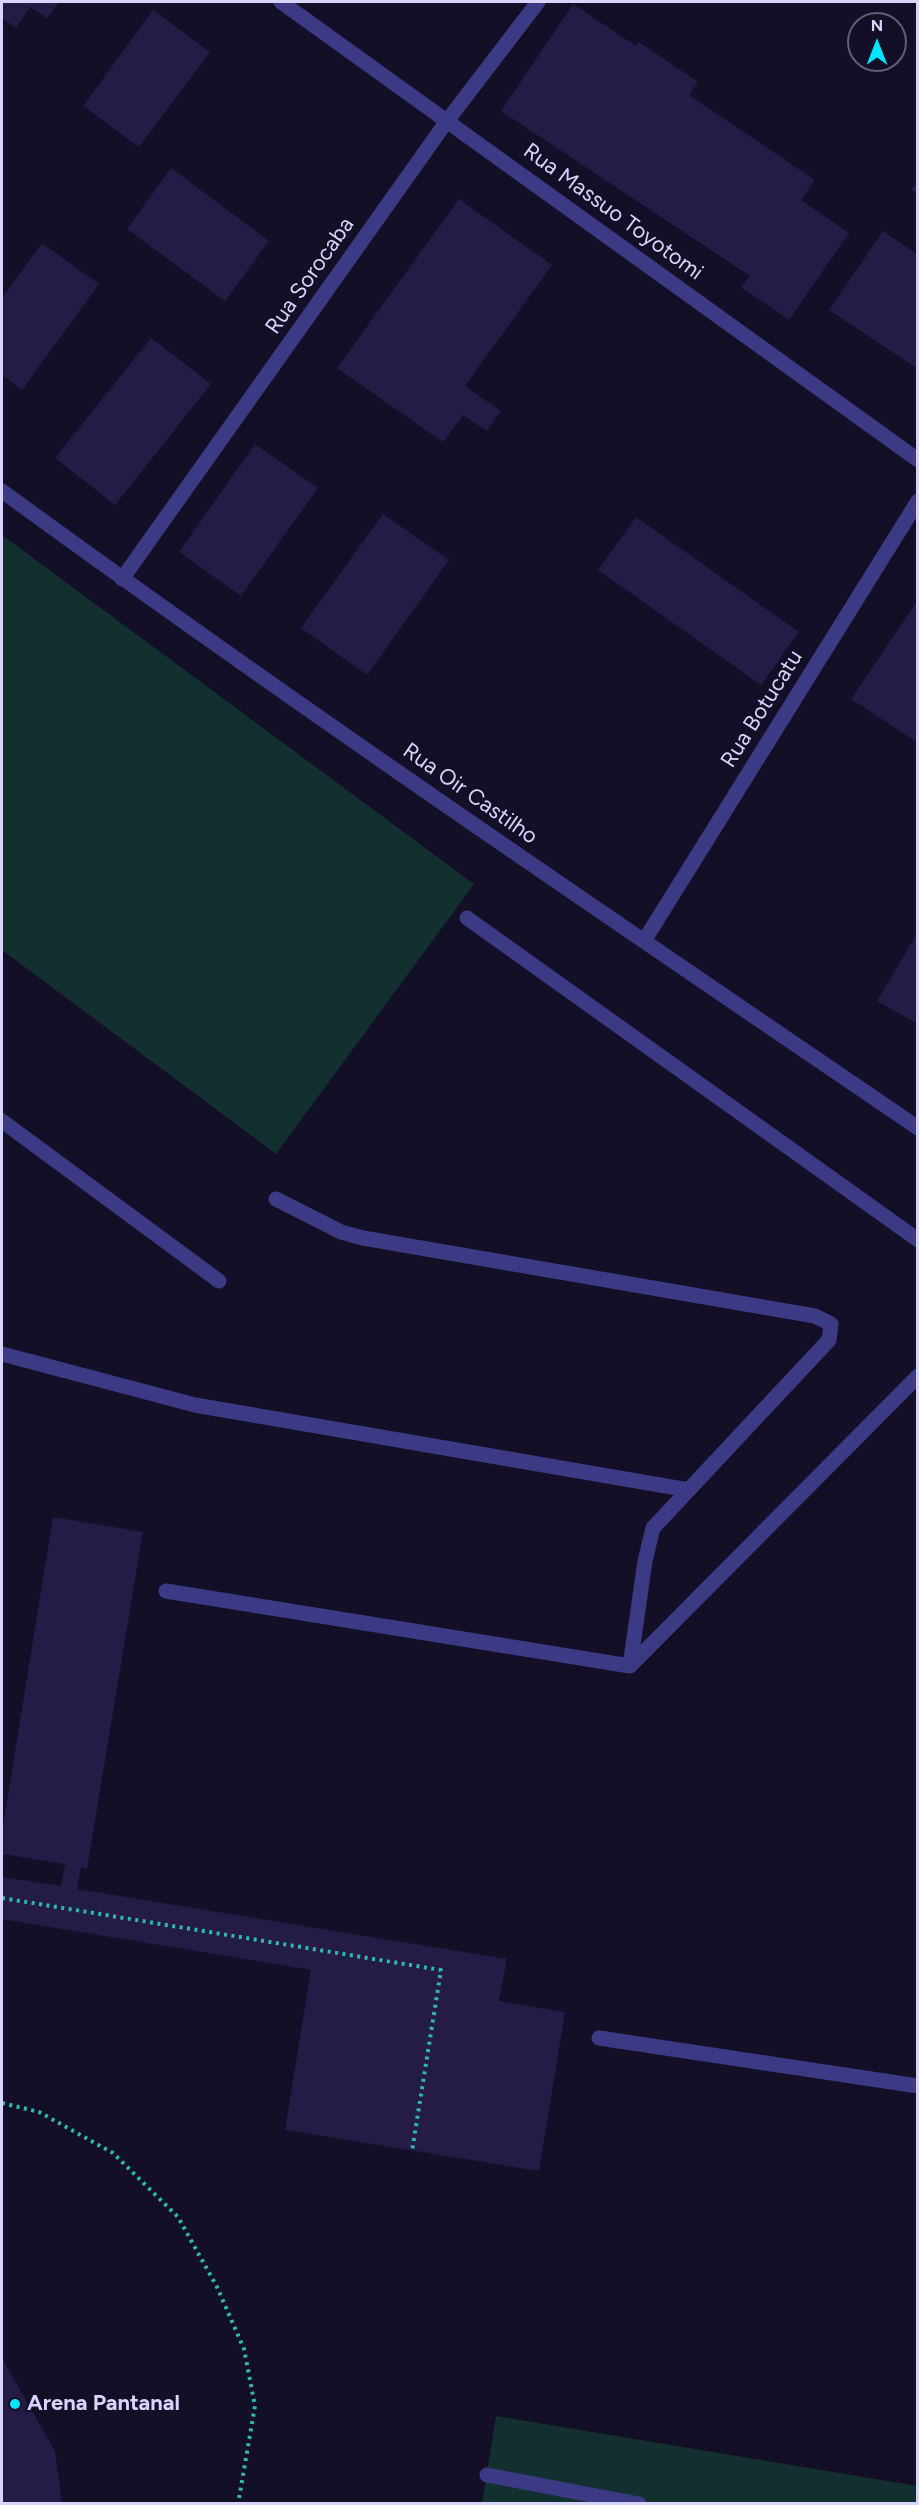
<!DOCTYPE html>
<html>
<head>
<meta charset="utf-8">
<style>
  body { margin:0 }
  #map { position:relative; width:919px; height:2505px; overflow:hidden; background:#130f26; font-family:Figtree,sans-serif }
  canvas { display:block }
  .frame { position:absolute; inset:0; border:3px solid #d9d4ff; pointer-events:none }
  .north { position:absolute; left:847px; top:12px; width:60px; height:60px; box-sizing:border-box; background:#130f26; border:2px solid #625e7d; border-radius:50%; rotate:0deg; font-size:16px; font-weight:700; line-height:24px; text-align:center; color:#d9d4ff }
  .north::after { content:''; display:block; margin:auto; width:21px; height:27px; background:#00e5ff; clip-path:polygon(50% 0,100% 100%,50% 72%,0 100%) }
</style>
</head>
<body>
<div id="map">
<canvas width="919" height="2505"></canvas>
<div class="frame"></div>
<div class="north">N</div>
</div>
<script>
const ctx = document.querySelector('canvas').getContext('2d');
ctx.lineJoin = 'round';
function fill(path, color) { ctx.fillStyle = color; ctx.fill(path, 'evenodd'); }
function strokePath(path, color, width, dash) { ctx.strokeStyle = color; ctx.lineWidth = width; ctx.lineCap = dash ? 'butt' : 'round'; ctx.setLineDash(dash || []); ctx.stroke(path); }
function drawText(font, color, halo, rows, align = 'center') {
  ctx.font = font + ' Figtree,sans-serif'; ctx.lineWidth = 4.5; ctx.setLineDash([]); ctx.textBaseline = 'middle'; ctx.strokeStyle = halo; ctx.fillStyle = color; for (const [text, x, y, turn = 0] of rows) {
    ctx.save(); ctx.translate(x, y); ctx.rotate((+turn || 0) * Math.PI / 180); ctx.textAlign = isNaN(turn) ? turn : align; if (halo) ctx.strokeText(text, 0, 0); ctx.fillText(text, 0, 0); ctx.restore();
  }
}
fill(new Path2D(`
  M 2,535 L 474,884 L 276,1154 L 2,950 Z
  M 496,2416 L 918,2486 L 917,2504 L 482,2504 Z`), '#12302f');
fill(new Path2D(`
  M 2,2 L 59,2 L 47,18 L 30,7 L 16,28 L 2,18 Z
  M 573,4 L 636,46 L 639,42 L 698,82 L 689,95 L 815,180 L 801,200 L 849,233 L 789,320 L 741,287 L 750,276 L 501,111 Z
  M 153,10 L 210,52 L 139,147 L 83,106 Z
  M 171,168 L 269,241 L 225,301 L 127,229 Z
  M 918,179 L 918,194 L 911,190 Z
  M 459,199 L 552,265 L 465,386 L 501,411 L 487,431 L 463,415 L 443,442 L 337,368 Z
  M 883,231 L 918,255 L 918,369 L 829,310 Z
  M 42,243 L 99,284 L 22,390 L 2,375 L 2,298 Z
  M 151,338 L 211,384 L 115,505 L 55,458 Z
  M 255,444 L 318,488 L 241,596 L 179,552 Z
  M 383,514 L 449,560 L 367,675 L 301,628 Z
  M 636,517 L 799,632 L 761,685 L 598,570 Z
  M 918,600 L 918,743 L 851,699 Z
  M 918,932 L 918,1024 L 877,1001 Z
  M 53,1517 L 143,1532 L 87,1869 L 81,1867 L 77,1889 L 507,1959 L 499,2001 L 565,2012 L 539,2171 L 285,2130 L 311,1970 L 2,1919 L 2,1877 L 61,1886 L 65,1864 L 2,1854 L 2,1832 Z
  M 2,2358 L 55,2451 L 62,2504 L 2,2504 Z`), '#241b47');
strokePath(new Path2D(`
  M 2,1898 L 441,1970 L 412,2151
  M 2,2103 L 39,2112 L 113,2153 L 178,2217 L 217,2287 L 244,2349 L 255,2406 L 238,2504`), '#2fb8b0', 4, [3, 4.5]);
strokePath(new Path2D(`
  M 467,918 L 918,1240
  M 2,1121 L 219,1281
  M 2,1354 L 195,1405 L 689,1490
  M 166,1591 L 630,1666 L 645,1561 L 653,1528 L 829,1340 L 831,1324 L 815,1316 L 363,1238 L 341,1232 L 276,1199
  M 630,1666 L 918,1376
  M 599,2038 L 918,2086
  M 487,2475 L 639,2504`), '#3d3a85', 15);
strokePath(new Path2D(`
  M 281,2 L 918,460
  M 2,491 C 302,710 610,918 918,1128
  M 122,579 L 447,121 L 538,2
  M 644,941 L 918,501`), '#3d3a85', 15);
for (const [x, y, r, color] of [
  [15,2404,6,"#00e5ff"]
]) { const dot = new Path2D(); dot.arc(x, y, r, 0, 2 * Math.PI); ctx.fillStyle = color; ctx.fill(dot); strokePath(dot, '#130f26', 2); }
drawText('22px', '#d9d4ff', '#130f26', [
  ["Rua Massuo Toyotomi",613,212,36],
  ["Rua Sorocaba",310,276,-55],
  ["Rua Botucatu",762,709,-58],
  ["Rua Oir Castilho",470,794,35]
]);
drawText('bold 22px', '#d9d4ff', '#130f26', [
  ["Arena Pantanal",27,2404]
], 'left');
</script>
</body>
</html>
